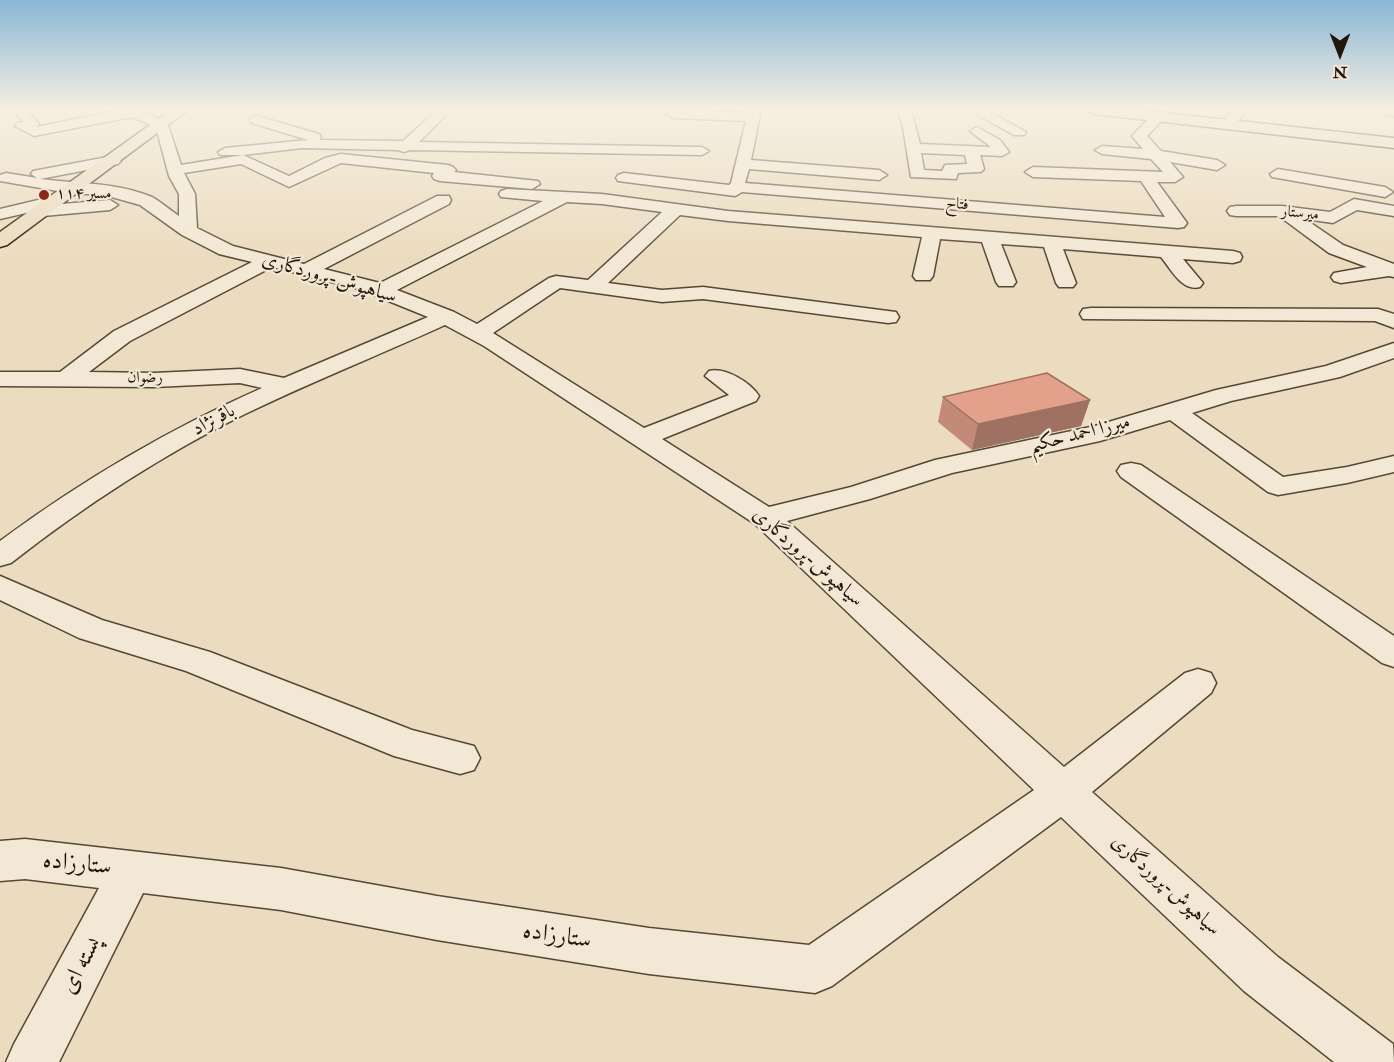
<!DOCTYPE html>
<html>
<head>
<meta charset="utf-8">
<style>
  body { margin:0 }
  #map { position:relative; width:1394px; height:1062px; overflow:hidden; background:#ecdcbf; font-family:"IM FELL Double Pica",serif }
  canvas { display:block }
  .north { position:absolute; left:1310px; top:24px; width:60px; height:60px; -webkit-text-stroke:4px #f3e8d5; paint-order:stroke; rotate:180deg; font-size:16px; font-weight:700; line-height:24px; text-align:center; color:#221607 }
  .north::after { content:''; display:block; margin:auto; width:21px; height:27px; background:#221607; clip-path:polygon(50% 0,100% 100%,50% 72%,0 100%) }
</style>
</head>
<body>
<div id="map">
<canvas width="1394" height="1062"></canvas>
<div class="north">N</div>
</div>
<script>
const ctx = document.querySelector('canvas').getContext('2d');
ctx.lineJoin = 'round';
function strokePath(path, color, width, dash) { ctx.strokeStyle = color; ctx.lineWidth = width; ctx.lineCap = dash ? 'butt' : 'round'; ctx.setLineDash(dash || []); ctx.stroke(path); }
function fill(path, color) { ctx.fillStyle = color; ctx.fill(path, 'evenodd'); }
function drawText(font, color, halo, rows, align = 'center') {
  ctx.font = font + ' "IM FELL Double Pica",Amiri,serif'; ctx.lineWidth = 4.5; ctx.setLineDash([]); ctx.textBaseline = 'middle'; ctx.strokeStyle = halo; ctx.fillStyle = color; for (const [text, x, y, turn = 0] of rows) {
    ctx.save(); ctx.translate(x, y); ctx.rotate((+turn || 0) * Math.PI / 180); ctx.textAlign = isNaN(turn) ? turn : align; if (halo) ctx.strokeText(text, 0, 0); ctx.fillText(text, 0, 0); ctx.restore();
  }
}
const minor = new Path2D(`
  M 14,110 L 32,110 L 29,113 L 39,124 L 36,127 L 120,110 L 138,110 L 167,122 L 181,165 L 243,155 L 220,155 L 218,152 L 225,148 L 308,140 L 252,123 L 250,120 L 252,117 L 257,116 L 319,134 L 321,137 L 319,140 L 403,141 L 437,110 L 451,110 L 419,142 L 702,147 L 709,151 L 702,155 L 410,150 L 404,152 L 398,150 L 302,148 L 243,155 L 289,176 L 325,158 L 341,154 L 448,165 L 453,167 L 456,170 L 454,172 L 538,181 L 540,184 L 532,189 L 440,181 L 434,179 L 432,176 L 434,173 L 341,163 L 289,187 L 241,164 L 184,173 L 195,194 L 197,228 L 233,246 L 304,264 L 437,196 L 449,196 L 451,200 L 449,204 L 324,269 L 380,283 L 543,201 L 501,197 L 499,194 L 501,191 L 507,189 L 602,194 L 728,211 L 1233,251 L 1240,253 L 1242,257 L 1240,261 L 1233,263 L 1183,259 L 1203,283 L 1200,287 C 1182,292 1171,269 1161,257 L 1063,249 L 1076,283 L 1073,287 L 1059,287 L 1056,283 L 1044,247 L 1001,244 L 1016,282 L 1013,286 L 999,286 L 996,282 L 982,242 L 940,239 L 933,276 L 930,280 L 916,280 L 913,276 L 922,237 L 728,221 L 680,215 L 608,283 L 662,290 L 703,287 L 888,311 L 896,312 L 899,317 L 896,322 L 888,323 L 703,299 L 662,302 L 560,288 L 493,333 L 644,428 L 729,395 L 705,376 L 709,371 C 725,367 750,382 759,396 L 756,401 L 662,439 L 769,507 L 851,487 L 935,460 L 1095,426 L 1216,390 L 1326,366 L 1394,343 L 1394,358 L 1340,377 L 1231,401 L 1192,413 L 1283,477 L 1347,467 L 1394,456 L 1394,472 L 1347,483 L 1278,495 L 1268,492 L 1170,420 L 1100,441 L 952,473 L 870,499 L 787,521 L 1064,767 L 1185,673 L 1198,669 L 1211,673 L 1216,683 L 1211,693 L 1092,792 L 1278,957 L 1393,1044 L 1394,1062 L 1334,1062 L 1244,991 L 1061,817 L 832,986 L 815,993 L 649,974 L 437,940 L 281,910 L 143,893 L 59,1062 L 6,1062 L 14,1044 L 99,888 L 25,879 L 0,881 L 0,841 L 25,839 L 281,868 L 437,896 L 649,928 L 809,945 L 1034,790 L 755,524 L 484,346 L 445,325 C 379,355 311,382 245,414 C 162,455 84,506 11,563 L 0,566 L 0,541 C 81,481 169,429 262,388 L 240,383 L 154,387 L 0,386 L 0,372 L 60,372 L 114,331 L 252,262 L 219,254 L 182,235 L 140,205 L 101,194 L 75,194 L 0,181 L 0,175 L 6,173 L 37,178 L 31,174 L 33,171 L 113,156 L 118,158 L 121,161 L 118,164 L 40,179 C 76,184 117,182 152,197 C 161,202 170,210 179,216 L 179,194 L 169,176 L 156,127 L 132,117 L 34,136 L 15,126 L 17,123 L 23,122 ZM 567,202 L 602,204 L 662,212 L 588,280 L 556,276 L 549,278 L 477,324 L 454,312 L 397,290 ZM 272,267 L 359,289 L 428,317 L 284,378 L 240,369 L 154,373 L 89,372 L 130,341 Z
  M 685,110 L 748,113 L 748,110 L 761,110 L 751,160 L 879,170 L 887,175 L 879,180 L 749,169 L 745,183 L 1165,217 L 1141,181 L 1033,177 L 1025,172 L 1033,167 L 1163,172 L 1151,159 L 1102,154 L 1095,150 L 1102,146 L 1143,149 L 1132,136 L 1153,114 L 1158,113 L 1165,117 L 1147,136 L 1161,151 L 1217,160 L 1225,165 L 1217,170 L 1170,162 L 1183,177 L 1175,182 L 1157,182 L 1187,223 L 1184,227 L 1178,228 L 742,192 L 735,196 L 618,181 L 616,178 L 618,175 L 624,173 L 729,185 L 731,183 L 746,121 L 674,118 L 667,114 L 672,110 Z
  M 898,110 L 911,110 L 920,144 L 991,147 L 970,131 L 977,127 L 1000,140 L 1009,152 L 1002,156 L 980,155 L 984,169 L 981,172 L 958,173 L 956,179 L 911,177 L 903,127 ZM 921,153 L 965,155 L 967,164 L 945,165 L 942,171 L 924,170 Z
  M 969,110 L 986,110 L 1026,132 L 1024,135 L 1014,135 Z
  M 1233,110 L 1247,110 L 1232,128 L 1222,128 L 1220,125 Z
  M 1380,110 L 1394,110 L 1394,116 L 1381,113 Z
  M 1278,169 L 1385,187 L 1393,192 L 1385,197 L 1272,177 L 1270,174 Z
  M 59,195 L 67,200 L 62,204 L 110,200 L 118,205 L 110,210 L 43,216 L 37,215 L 35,211 L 0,219 L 0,209 Z
  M 1354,199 L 1394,206 L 1394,216 L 1357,210 L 1333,223 L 1305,219 L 1343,245 L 1394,264 L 1394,277 L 1389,276 L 1341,283 L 1334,281 L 1331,277 L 1334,273 L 1367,267 L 1329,253 L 1279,216 L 1236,216 L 1230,215 L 1227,211 L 1230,207 L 1236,206 L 1282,206 L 1330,212 Z
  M 1091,308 L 1378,309 L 1394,314 L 1394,328 L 1375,321 L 1083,319 L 1080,314 L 1083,309 Z
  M 1131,463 L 1141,465 L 1394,636 L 1394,667 L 1382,663 L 1121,477 L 1117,471 L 1121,465 Z
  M 0,576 L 102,620 L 210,652 L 412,730 L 474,746 L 480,758 L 474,770 L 460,774 L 394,756 L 186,671 L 79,638 L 0,600 Z`);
const major = new Path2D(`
  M 171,110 L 188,110 L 7,245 L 0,247 L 0,232 Z
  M 1087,110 L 1138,110 L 1394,138 L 1394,148 L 1094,114 Z`);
strokePath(minor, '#544835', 3);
strokePath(major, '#221607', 3);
fill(minor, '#f3e8d5');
fill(major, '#ecdcbf');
fill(new Path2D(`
  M 943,397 L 1090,400 L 1081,426 L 972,450 L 938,422 Z`), '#c38a78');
fill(new Path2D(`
  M 1090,400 L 1081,426 L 972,450 L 978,424 Z`), '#9f7162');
const building = new Path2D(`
  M 1047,373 L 1090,400 L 978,424 L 943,397 Z`);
fill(building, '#e3a18c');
strokePath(building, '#9f7162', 1.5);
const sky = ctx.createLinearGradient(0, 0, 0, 259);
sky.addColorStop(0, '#89b6d5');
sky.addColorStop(0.42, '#f6efe2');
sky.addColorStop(1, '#f6efe200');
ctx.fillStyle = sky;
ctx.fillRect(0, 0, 1394, 259);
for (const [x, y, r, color] of [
  [44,195,6,"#8f2418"]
]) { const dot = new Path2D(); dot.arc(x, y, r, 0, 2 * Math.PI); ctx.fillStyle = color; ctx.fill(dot); strokePath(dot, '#f3e8d5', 2); }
drawText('16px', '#221607', '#f3e8d5', [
  ["مسیر ۱۱۴",56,195]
], 'left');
drawText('16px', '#221607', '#f3e8d5', [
  ["فتاح",957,205,5],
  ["میرستار",1300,214,6],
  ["رضوان",145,379]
]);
drawText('20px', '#221607', '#f3e8d5', [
  ["سیاهپوش-پروردگاری",329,279,16],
  ["باقرنژاد",214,421,-28],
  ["میرزا احمد حکیم",1080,435,-14],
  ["سیاهپوش-پروردگاری",807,558,41],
  ["سیاهپوش-پروردگاری",1165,886,42]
]);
drawText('24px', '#221607', '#f3e8d5', [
  ["ستارزاده",77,865,6],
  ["ستارزاده",557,937,9],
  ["پسته ای",82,966,-62]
]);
</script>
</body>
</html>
